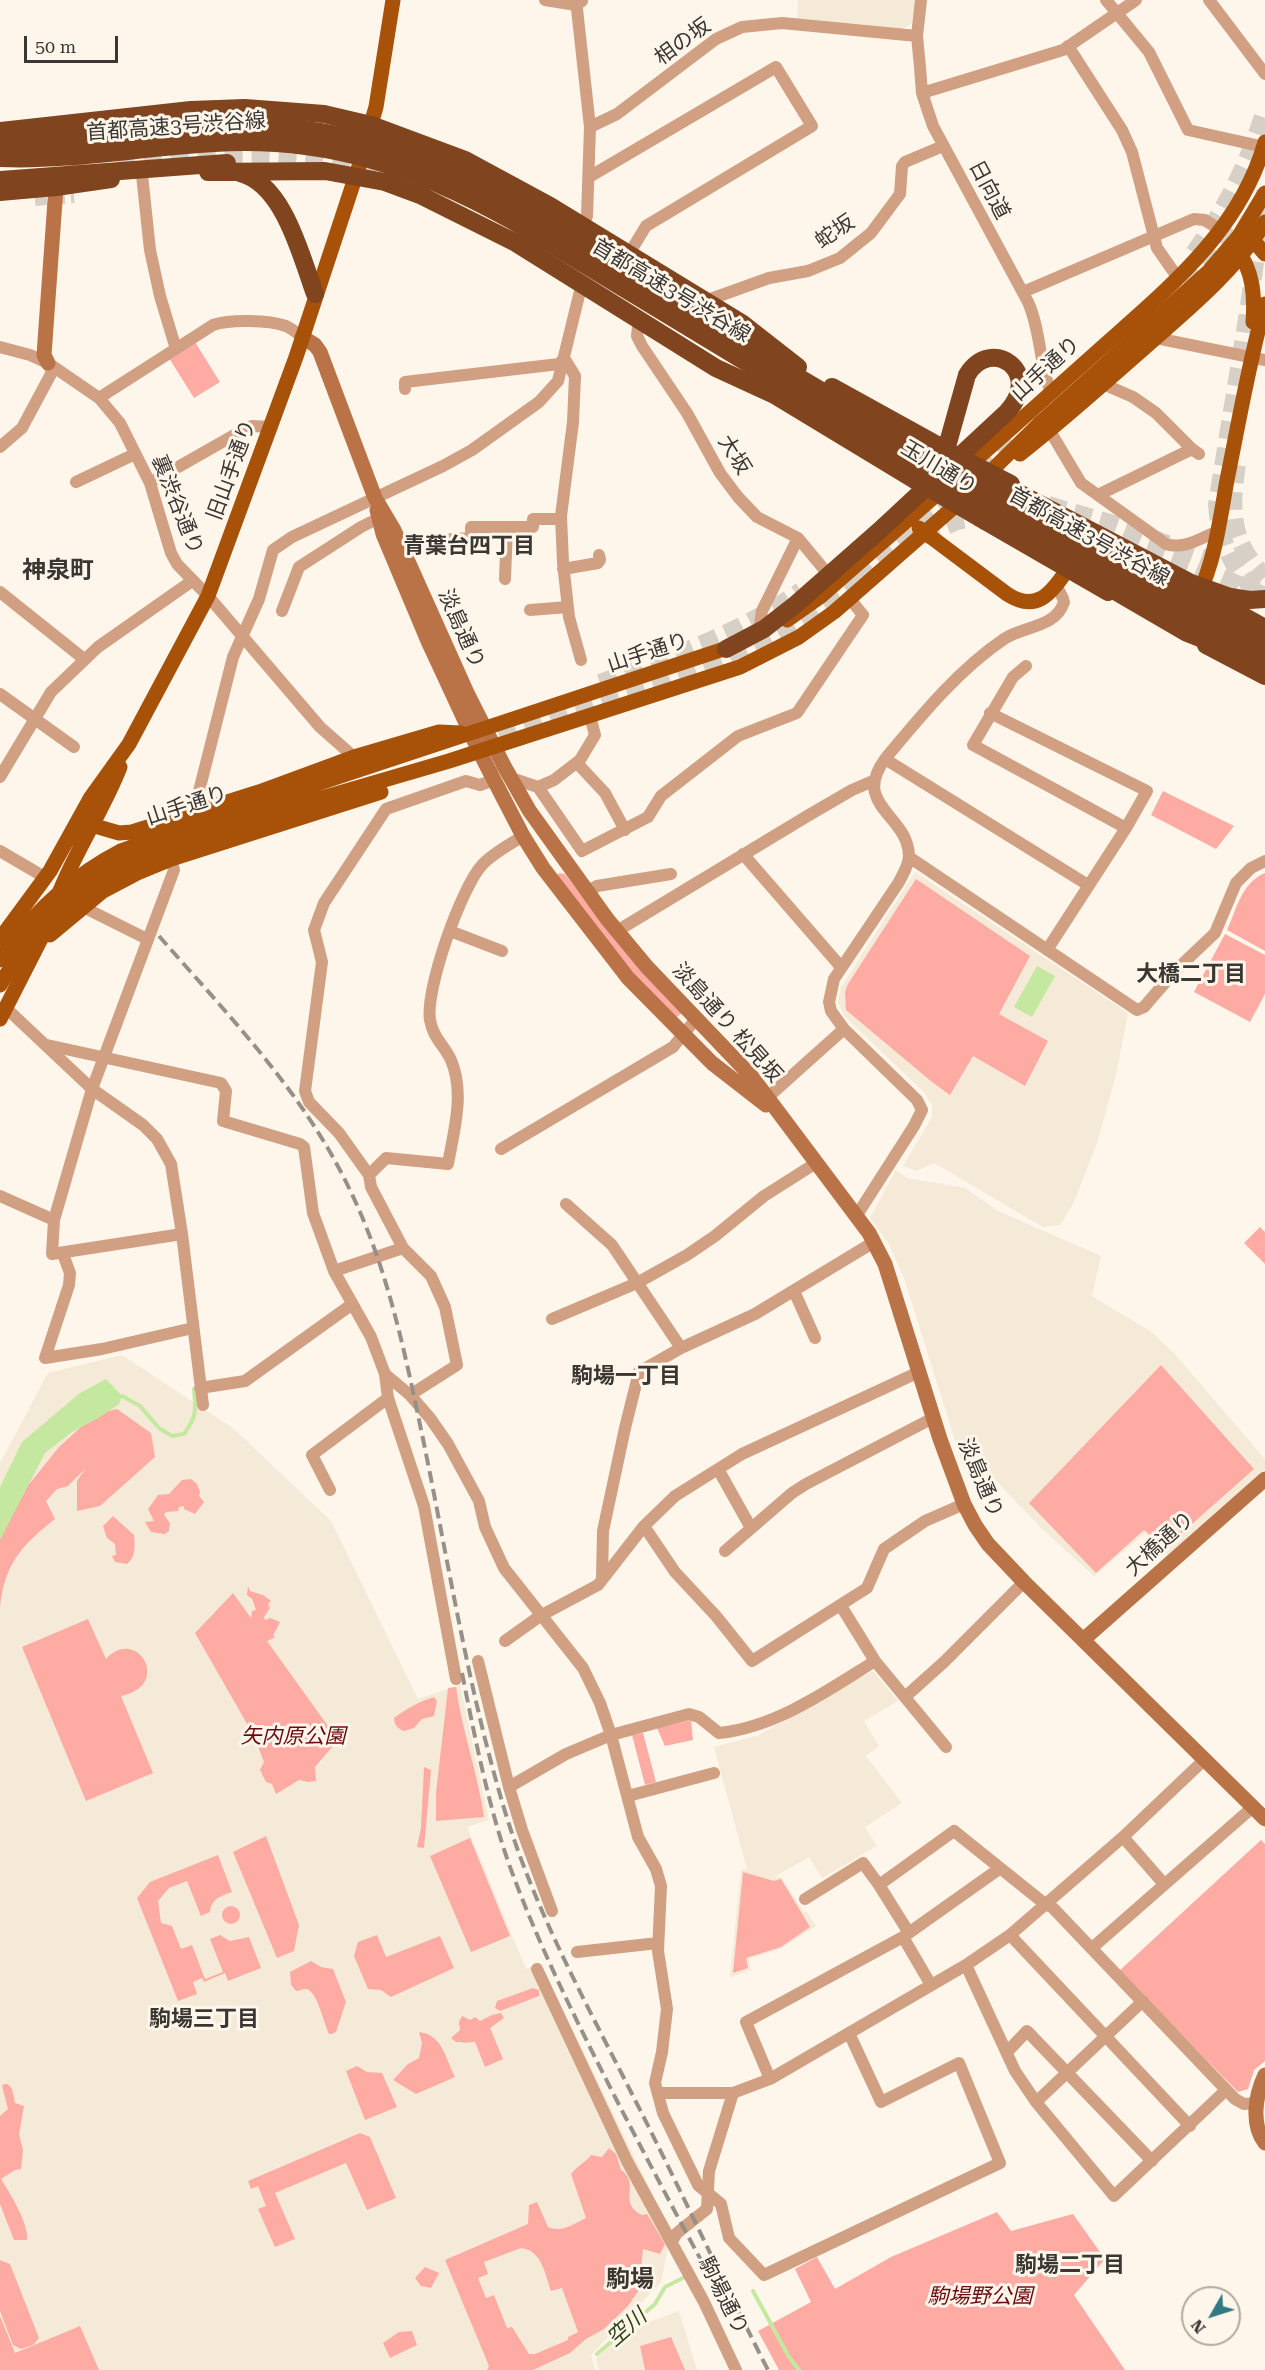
<!DOCTYPE html>
<html>
<head>
<meta charset="utf-8">
<style>
  body { margin:0 }
  #map { position:relative; width:1265px; height:2370px; overflow:hidden; background:#fef6eb; font-family:"Roboto Serif",serif }
  canvas { display:block }
  .north { position:absolute; left:1181px; top:2286px; width:60px; height:60px; box-sizing:border-box; background:#fef6eb; border:2px solid #b0aaa1; border-radius:50%; rotate:231deg; font-size:16px; font-weight:700; line-height:24px; text-align:center; color:#3a3733 }
  .north::after { content:''; display:block; margin:auto; width:21px; height:27px; background:#327983; clip-path:polygon(50% 0,100% 100%,50% 72%,0 100%) }
  .scale { position:absolute; left:24px; top:36px; width:94px; height:27px; box-sizing:border-box; border:3px solid #3a3733; border-top:0; padding-left:8px; font-size:18px; line-height:21px; white-space:nowrap; color:#3a3733; -webkit-text-stroke:4px #fef6eb; paint-order:stroke }
</style>
</head>
<body>
<div id="map">
<canvas width="1265" height="2370"></canvas>
<div class="north">N</div>
<div class="scale">50 m</div>
</div>
<script>
const ctx = document.querySelector('canvas').getContext('2d');
ctx.lineJoin = 'round';
function fill(path, color) { ctx.fillStyle = color; ctx.fill(path, 'evenodd'); }
function strokePath(path, color, width, dash) { ctx.strokeStyle = color; ctx.lineWidth = width; ctx.lineCap = dash ? 'butt' : 'round'; ctx.setLineDash(dash || []); ctx.stroke(path); }
function drawText(font, color, halo, rows, align = 'center') {
  ctx.font = font + ' "Roboto Serif","Noto Sans JP",serif'; ctx.lineWidth = 6; ctx.setLineDash([]); ctx.textBaseline = 'middle'; ctx.strokeStyle = halo; ctx.fillStyle = color; for (const [text, x, y, turn = 0] of rows) {
    ctx.save(); ctx.translate(x, y); ctx.rotate((+turn || 0) * Math.PI / 180); ctx.textAlign = isNaN(turn) ? turn : align; if (halo) ctx.strokeText(text, 0, 0); ctx.fillText(text, 0, 0); ctx.restore();
  }
}
fill(new Path2D(`
  M 798,0 L 916,0 L 912,23 L 900,30 L 797,19 Z
  M 915,872 L 1128,1013 L 1116,1075 L 1097,1143 L 1073,1204 L 1060,1225 L 1043,1227 L 934,1163 L 916,1171 L 903,1166 L 932,1117 L 932,1105 L 924,1092 L 844,1016 L 838,1002 L 841,987 Z
  M 896,1170 L 907,1178 L 965,1188 L 998,1211 L 1101,1256 L 1092,1296 L 1150,1331 L 1173,1352 L 1265,1459 L 1265,1469 L 1168,1555 L 1145,1533 L 1094,1576 L 1040,1527 L 982,1466 L 964,1469 L 904,1278 L 889,1244 L 870,1218 Z
  M 122,1355 L 234,1429 L 331,1521 L 418,1699 L 460,1685 L 489,1820 L 467,1827 L 526,1969 L 540,1963 L 671,2232 L 661,2282 L 591,2355 L 595,2370 L 0,2370 L 0,1463 L 48,1373 Z
  M 873,1671 L 898,1701 L 864,1721 L 879,1746 L 866,1756 L 902,1803 L 865,1827 L 877,1846 L 822,1878 L 809,1857 L 774,1877 L 781,1877 L 804,1912 L 807,1912 L 816,1926 L 780,1949 L 749,1959 L 751,1970 L 730,1977 L 741,1870 L 747,1869 L 714,1747 L 759,1735 Z
  M 679,2311 L 697,2370 L 599,2370 L 596,2358 L 630,2329 Z`), '#f5e9d8');
fill(new Path2D(`
  M 195,342 L 220,382 L 194,398 L 169,358 Z
  M 1163,791 L 1234,826 L 1216,849 L 1151,815 Z
  M 559,873 L 565,874 L 607,929 L 682,1013 L 674,1019 L 600,936 L 557,876 Z
  M 1265,873 L 1265,951 L 1227,930 C 1237,909 1241,883 1265,873 Z
  M 916,879 L 1030,956 L 999,1014 L 1048,1041 L 1025,1086 L 973,1056 L 950,1095 L 932,1082 L 846,1010 L 845,992 L 848,984 Z
  M 1225,934 L 1265,955 L 1265,994 L 1250,1022 L 1194,992 Z
  M 1260,1227 L 1265,1232 L 1265,1264 L 1244,1243 Z
  M 1161,1365 L 1254,1469 L 1166,1547 L 1144,1530 L 1096,1573 L 1029,1503 Z
  M 117,1409 L 151,1433 L 155,1457 L 100,1506 L 77,1511 L 77,1481 L 85,1469 L 68,1486 L 57,1489 L 46,1501 L 55,1519 C 22,1545 4,1564 0,1608 L 0,1528 L 18,1498 L 59,1447 L 95,1414 Z
  M 191,1479 L 197,1484 L 200,1492 L 199,1496 L 204,1502 L 195,1514 L 184,1509 L 184,1506 L 179,1507 L 178,1511 L 166,1512 L 164,1515 L 170,1523 L 169,1531 L 165,1534 L 151,1532 L 145,1522 L 154,1521 L 148,1509 L 158,1495 L 169,1494 L 182,1480 Z
  M 113,1516 L 134,1535 C 135,1545 136,1557 127,1564 L 115,1562 L 112,1556 L 116,1555 L 115,1544 L 107,1538 L 103,1526 Z
  M 248,1586 L 250,1591 L 263,1595 L 271,1601 L 268,1604 L 270,1608 L 264,1617 L 265,1620 L 270,1618 L 280,1622 L 273,1636 L 276,1637 L 267,1641 L 338,1740 L 315,1767 L 316,1781 L 308,1782 L 299,1780 L 276,1794 L 272,1784 L 266,1782 L 260,1770 L 264,1762 L 254,1736 L 195,1633 L 233,1593 L 251,1618 L 252,1611 L 256,1610 L 252,1599 L 247,1595 Z
  M 88,1619 L 106,1659 C 136,1625 174,1685 121,1696 L 153,1773 L 86,1801 L 22,1647 Z
  M 456,1687 C 462,1731 478,1774 484,1817 L 436,1821 L 436,1793 L 448,1688 Z
  M 434,1697 L 437,1701 L 434,1716 L 422,1719 L 414,1728 L 404,1731 C 398,1729 394,1725 394,1718 C 406,1709 420,1701 434,1697 Z
  M 691,1720 L 693,1740 L 665,1746 L 657,1728 Z
  M 643,1733 L 656,1782 L 645,1785 L 632,1735 Z
  M 424,1767 L 431,1770 L 424,1848 L 417,1847 L 421,1828 Z
  M 266,1836 L 299,1925 L 294,1951 L 277,1958 L 233,1852 Z
  M 470,1838 L 510,1936 L 471,1952 L 430,1856 Z
  M 1261,1840 L 1265,1844 L 1265,2061 L 1254,2070 L 1248,2089 L 1238,2092 L 1119,1971 Z
  M 218,1855 L 232,1892 C 221,1896 211,1899 210,1912 L 201,1916 L 187,1881 L 169,1888 L 158,1901 L 161,1923 L 172,1926 L 181,1949 L 192,1945 L 205,1979 L 223,1972 L 210,1939 L 220,1935 L 230,1941 L 249,1937 L 261,1968 L 228,1981 L 225,1973 L 204,1982 L 202,1978 L 193,1982 L 197,1994 L 178,2001 L 137,1898 L 150,1882 Z
  M 743,1872 L 774,1881 L 781,1879 L 810,1927 L 781,1947 L 746,1958 L 748,1968 L 733,1973 Z
  M222 1915a9 9 0 1 1 18 0a9 9 0 1 1-18 0Z
  M 377,1935 L 386,1957 L 440,1936 L 454,1968 L 391,1997 L 381,1990 L 368,1989 L 354,1956 L 358,1942 Z
  M 311,1961 L 321,1967 L 333,1969 L 346,2002 L 336,2032 L 332,2034 L 329,2034 C 324,2024 317,1990 306,1989 C 302,1989 299,1991 296,1991 L 291,1985 L 290,1972 Z
  M 533,1988 L 539,1990 L 539,1996 L 500,2011 L 495,2008 L 497,2001 Z
  M 501,2013 L 504,2018 L 490,2028 L 503,2059 L 485,2067 L 475,2042 L 462,2043 L 463,2042 L 456,2042 L 451,2038 L 460,2030 L 459,2022 L 462,2016 L 470,2020 L 475,2017 L 480,2021 L 492,2015 Z
  M 419,2032 C 442,2034 446,2059 455,2077 L 416,2094 L 393,2080 L 408,2064 L 419,2058 L 422,2043 Z
  M 357,2066 L 367,2072 L 382,2073 L 397,2107 L 365,2120 L 346,2071 Z
  M 4,2084 L 8,2084 L 12,2089 L 15,2103 L 24,2106 L 19,2134 L 23,2150 L 21,2169 L 15,2170 L 1,2179 C 10,2193 29,2224 27,2240 L 14,2240 L 0,2204 L 0,2116 L 8,2109 L 2,2086 Z
  M 360,2133 L 370,2137 L 396,2198 L 367,2210 L 346,2163 L 275,2193 L 295,2239 L 275,2247 L 258,2209 L 266,2206 L 258,2186 L 251,2189 L 248,2181 Z
  M 609,2148 L 616,2154 L 621,2170 C 641,2183 617,2203 642,2215 L 647,2214 L 665,2244 L 660,2254 L 643,2249 L 639,2290 L 628,2306 L 604,2329 L 586,2339 L 570,2353 L 533,2370 L 487,2370 L 489,2366 L 445,2260 L 528,2224 L 529,2205 L 537,2202 L 548,2227 C 562,2233 573,2224 586,2218 L 571,2174 C 578,2165 584,2164 591,2155 L 602,2157 ZM 521,2248 C 542,2250 545,2274 551,2291 L 562,2288 L 578,2332 L 568,2337 L 568,2340 L 535,2354 L 529,2354 L 512,2327 L 507,2328 L 494,2295 L 486,2298 L 478,2278 L 488,2274 L 484,2262 Z
  M 997,2212 L 1011,2231 L 1073,2214 L 1105,2259 L 1074,2295 L 1125,2370 L 779,2370 L 758,2331 L 811,2302 L 795,2269 L 817,2257 L 835,2289 L 891,2257 Z
  M 0,2260 L 10,2264 L 39,2338 L 33,2345 L 21,2349 L 13,2345 L 0,2311 Z
  M 425,2267 L 439,2273 L 431,2288 L 421,2286 L 415,2278 Z
  M 0,2316 L 15,2353 L 80,2326 L 99,2370 L 0,2370 Z
  M 412,2331 L 417,2345 L 390,2358 L 383,2343 L 399,2332 Z
  M 671,2337 L 685,2370 L 645,2370 L 640,2346 Z`), '#feaba4');
fill(new Path2D(`
  M 1037,966 L 1055,976 L 1032,1017 L 1014,1007 Z
  M 106,1379 L 122,1396 L 119,1404 L 100,1417 L 72,1432 L 45,1453 L 0,1540 L 0,1487 L 22,1442 L 80,1393 Z`), '#c5e8a1');
strokePath(new Path2D(`
  M 122,1396 L 140,1406 L 159,1428 L 172,1436 L 184,1434 C 197,1416 196,1410 194,1389
  M 753,2291 L 789,2357 L 799,2370
  M 597,2354 L 655,2304 L 665,2287 L 683,2278`), '#c5e8a1', 4);
strokePath(new Path2D(`
  M 35,200 L 74,197`), '#d7d0c6', 12, [12, 6]);
strokePath(new Path2D(`
  M 154,122 L 219,117 L 270,118
  M 117,163 C 212,152 304,146 395,178
  M 1194,253 C 1226,209 1249,162 1265,110
  M 1187,285 L 1206,262 L 1232,223
  M 1237,465 C 1230,510 1230,542 1265,577
  M 1048,505 L 1113,524 L 1218,563
  M 922,536 L 957,521 L 987,515
  M 1121,540 L 1193,565 L 1265,596
  M 855,575 L 1014,440
  M 1255,590 C 1230,567 1219,537 1217,504 L 1249,306 L 1265,191
  M 706,670 C 762,647 813,618 861,580
  M 600,683 C 670,658 740,633 801,591
  M 472,740 L 653,683 L 715,658`), '#d7d0c6', 18, [18, 9]);
strokePath(new Path2D(`
  M 545,0 L 576,5 L 582,1
  M 576,0 L 590,127 L 587,216 L 583,227
  M 921,0 L 917,36 L 920,67 L 922,93 L 933,126 L 1028,302 C 1041,331 1039,363 1051,393
  M 1106,0 L 1149,52 L 1188,130 L 1264,147
  M 1209,0 L 1265,74
  M 1068,46 L 1122,130 L 1132,152 L 1157,248 L 1178,278
  M 922,93 L 1063,50 L 1136,0
  M 590,127 L 617,114 L 716,39 L 742,27 L 782,23 L 917,36
  M 142,175 L 150,250 L 160,296 L 176,349
  M 589,177 L 776,67 L 812,126 L 646,226 L 629,254
  M 1023,292 L 1194,219 L 1205,220 L 1221,230
  M 705,301 L 769,278 L 808,271 L 840,258 L 871,233 L 900,194 L 902,166 L 905,162 L 943,146
  M 639,318 L 637,336 L 642,346 L 687,413 L 720,473 L 738,497 L 757,517 L 798,538 L 832,579
  M 1156,338 L 1265,360
  M 0,347 L 30,355 L 48,363 L 99,398 L 120,423 L 150,483 L 171,553 L 177,564 L 208,596 L 320,727 L 354,757
  M 1103,384 L 1133,397 L 1156,413 L 1192,449
  M 405,389 L 405,382 L 559,364 L 564,358 L 575,376 L 573,422 L 561,516 L 563,563 L 569,617 L 581,660
  M 99,398 L 213,325 C 230,319 269,320 286,326 C 291,328 297,333 302,337
  M 1050,431 L 1081,483 L 1166,544 C 1184,550 1201,538 1218,531
  M 0,447 L 22,428 L 52,372 L 48,363
  M 76,482 L 135,454
  M 150,483 L 245,429 L 252,426 L 270,427
  M 1098,495 L 1192,449 L 1199,454
  M 424,541 L 471,538 L 471,527 L 533,527 L 533,519 L 561,519
  M 563,569 L 598,563 L 600,560 L 599,555
  M 505,579 L 507,527
  M 0,592 L 84,659
  M 530,610 L 568,607
  M 282,611 L 299,567 L 361,527 L 379,518
  M 759,631 L 762,611 L 798,538
  M 1026,666 L 1013,677 L 973,745 L 1126,828
  M 0,694 L 74,747
  M 990,713 L 1147,791 L 1126,828 L 1047,950
  M 885,759 L 1088,885
  M 577,763 L 605,793 L 625,830
  M 0,777 L 51,692 L 98,647 L 192,581
  M 511,778 L 538,787 L 582,851 L 648,817 L 661,796 L 738,736 L 797,713 L 863,615 L 850,599
  M 538,787 L 554,780 L 580,760 L 595,735 L 590,716
  M 199,812 L 196,803 L 233,657 L 259,599 L 273,550 L 292,537 L 443,466 L 472,450 L 539,402 L 558,381 L 582,283
  M 0,851 L 46,878
  M 743,854 L 841,967
  M 909,857 L 1137,1010 L 1144,1007 L 1175,971 L 1215,933 L 1236,883 L 1251,868 L 1265,861
  M 171,859 L 174,870 L 92,1089 L 54,1220 L 52,1254 L 182,1234 L 203,1405
  M 587,892 L 597,886 L 671,874
  M 83,907 L 147,939
  M 450,931 L 502,951
  M 617,931 L 809,815 L 852,790 L 873,781
  M 5,1007 L 92,1089 L 143,1125 L 157,1139 L 171,1164 L 182,1234
  M 47,1045 L 221,1083 L 226,1091 L 223,1121 L 300,1144 L 304,1147 L 313,1213 L 334,1271 L 371,1337 L 385,1374 L 388,1398 L 424,1506 L 456,1679
  M 767,1098 L 844,1029
  M 501,1149 L 673,1047 L 696,1019
  M 369,1175 L 386,1158 L 448,1164 C 454,1130 465,1093 451,1060 C 444,1045 433,1038 430,1020 C 425,990 461,888 482,865 C 493,853 509,845 523,836
  M 0,1196 L 54,1220
  M 566,1204 L 612,1245 L 681,1348
  M 857,1215 L 914,1126 L 922,1110 L 917,1100 L 844,1029 L 831,1011 L 829,1002 L 834,979 L 899,882 C 903,874 909,865 909,856 C 908,814 851,806 885,759 C 920,717 958,670 1004,639 C 1023,626 1056,628 1064,602 C 1063,595 1058,592 1057,585
  M 63,1254 L 70,1273 L 69,1285 L 45,1358 L 102,1349 L 193,1328
  M 334,1271 L 403,1248
  M 794,1291 L 815,1338
  M 552,1319 L 637,1283 L 687,1255 L 715,1236 L 764,1196 L 816,1163
  M 385,1374 L 410,1395 L 430,1418 L 448,1444 L 479,1501 L 485,1527 L 504,1568 L 583,1668 L 600,1703 L 611,1735 L 638,1837 L 656,1869 L 661,1886 L 658,1951 L 667,2009 L 662,2052 L 655,2083 L 663,2113 L 698,2185 L 721,2204 L 729,2238 L 764,2275 L 1000,2163 L 959,2063 L 881,2102 L 849,2033
  M 200,1388 L 245,1381 L 351,1305
  M 410,1395 L 457,1365 L 445,1307 L 431,1276 L 403,1248 L 371,1187 L 369,1175 L 339,1133 L 309,1102 L 305,1091 L 322,962 L 314,930 L 324,903 L 386,809 L 466,781 L 480,785 L 494,780
  M 718,1469 L 751,1528
  M 330,1490 L 312,1455 L 388,1398
  M 644,1526 L 675,1572 L 716,1616 L 752,1661 L 867,1588 L 884,1549 L 925,1521 L 964,1504
  M 725,1551 L 792,1493 L 806,1484 L 933,1418
  M 602,1579 L 603,1531 L 625,1428 L 639,1372 L 681,1348 L 755,1314 L 874,1242
  M 841,1606 L 875,1661 L 946,1747
  M 505,1641 L 540,1616 L 598,1585 L 644,1526 L 675,1496 L 742,1454 L 919,1372
  M 478,1661 L 509,1787 L 522,1830 L 552,1911
  M 905,1697 L 944,1662 L 1024,1582
  M 509,1787 L 566,1754 L 611,1735 L 689,1714 L 699,1717 L 719,1733 C 776,1727 827,1691 875,1661
  M 628,1796 L 714,1773
  M 1123,1837 L 1164,1884
  M 805,1899 L 863,1863 L 879,1885
  M 909,1933 L 879,1885 L 954,1831 L 1045,1904 L 1053,1908 L 1235,2099 L 1244,2104 L 1256,2103
  M 1010,1935 L 1190,2126
  M 903,1937 L 931,1985
  M 1092,1948 L 1253,1807
  M 577,1952 L 658,1943
  M 966,1965 L 1015,2071 L 1036,2102 L 1114,2196 L 1226,2090
  M 537,1969 L 627,2161 L 704,2302 L 736,2370
  M 1007,2052 L 1027,2031 L 1152,2161
  M 770,2079 L 746,2022 L 903,1937 L 999,1869
  M 658,2093 L 733,2093 L 770,2079 L 966,1965 L 1010,1935 L 1123,1837 L 1204,1760
  M 1036,2102 L 1143,2001
  M 672,2241 L 677,2233 L 707,2209 L 709,2171 L 733,2093`), '#d19f82', 12);
strokePath(new Path2D(`
  M 302,337 L 315,345 L 320,352 L 375,498 L 394,530 L 468,695 L 504,766 L 529,810 L 608,920 L 647,967 L 752,1077 L 869,1233 L 885,1264 L 940,1439 L 964,1504 L 975,1525 L 988,1544 L 1024,1582 L 1265,1819
  M 48,363 L 44,355 L 56,187
  M 377,510 L 383,534 L 428,641 L 479,751 L 523,836 L 543,868 L 628,978 L 712,1063 L 766,1105
  M 1083,1640 L 1265,1479
  M 1265,2075 C 1255,2096 1251,2125 1265,2143`), '#ba7346', 15);
strokePath(new Path2D(`
  M 368,134 L 376,107 L 393,0
  M 1244,236 L 1253,240 L 1265,254
  M 1236,248 C 1253,270 1255,295 1253,322
  M 1020,454 C 1062,421 1102,385 1142,350 C 1186,311 1234,273 1265,222
  M 965,469 C 1010,430 1054,390 1099,350 C 1165,291 1240,232 1265,142
  M 982,480 L 1040,423
  M 919,528 L 1007,594 C 1036,613 1051,594 1067,570
  M 1198,596 C 1215,560 1220,519 1227,480 C 1239,421 1249,362 1265,304
  M 787,620 L 821,596 L 945,487
  M 77,840 L 84,827 L 88,824 L 119,833 L 132,832 L 259,792 L 354,757 L 439,732 L 461,733
  M 121,851 L 163,835 L 736,645
  M 128,862 L 288,808 L 449,761 L 740,667 L 799,637 L 834,612 L 963,499
  M 58,896 C 75,851 103,811 120,767
  M 45,934 L 50,935 L 103,891 L 137,873 L 171,859 L 381,792
  M 0,939 L 50,871 L 91,797 L 129,744 L 208,596 L 296,357 L 359,166
  M 0,1019 L 48,925`), '#a85108', 15);
strokePath(new Path2D(`
  M 0,131 L 191,110 L 245,108 L 324,114 L 371,125 L 465,160 L 550,206 L 743,324 L 798,367
  M 208,172 L 325,171 L 385,182 L 420,195 L 516,243 L 716,368 L 779,397
  M 240,173 C 284,184 301,256 315,294
  M 0,192 L 56,187 L 111,179
  M 768,391 L 915,480
  M 985,521 L 1108,592
  M 1200,592 L 1265,628
  M 1230,597 L 1250,600 L 1265,599
  M 1206,645 L 1265,676
  M 726,649 L 764,629 L 796,604 L 879,531 L 1007,412 C 1044,372 991,335 967,375 L 946,450 L 832,387`), '#80451f', 18);
strokePath(new Path2D(`
  M 159,936 C 229,1016 303,1092 349,1188 C 388,1268 405,1353 423,1439 C 449,1565 469,1695 507,1818 C 537,1914 586,2003 631,2092 C 678,2184 721,2278 768,2370
  M 462,1673 C 475,1738 488,1805 510,1867 C 539,1946 576,2020 614,2095 C 650,2165 687,2235 725,2304`), '#959089', 4, [12, 6]);
strokePath(new Path2D(`
  M 1040,423 L 1209,271 L 1239,236 L 1265,193
  M 0,960 C 32,913 71,877 121,851
  M 0,985 C 31,931 73,891 128,862`), '#a85108', 15);
strokePath(new Path2D(`
  M 0,141 C 115,146 229,112 343,136 C 425,153 496,193 567,236 C 623,270 678,305 734,339 C 909,444 1087,545 1265,643
  M 0,158 C 71,161 142,147 214,143 C 326,136 416,167 513,221 L 936,477 L 1265,661
  M 0,180 L 227,163
  M 953,454 L 1011,484
  M 915,480 L 985,521
  M 1015,491 L 1191,583 L 1230,597
  M 1096,580 L 1187,633 L 1225,648`), '#80451f', 18);
drawText('21px', '#3a3733', '#fef6eb', [
  ["相の坂",683,42,-36],
  ["首都高速3号渋谷線",176,127,-4],
  ["日向道",989,190,62],
  ["蛇坂",835,232,-34],
  ["首都高速3号渋谷線",671,291,31],
  ["山手通り",1046,369,-42],
  ["大坂",734,455,58],
  ["玉川通り",939,468,31],
  ["旧山手通り",232,470,-70],
  ["裏渋谷通り",177,505,68],
  ["首都高速3号渋谷線",1089,537,29],
  ["淡島通り",461,629,66],
  ["山手通り",648,653,-18],
  ["山手通り",187,806,-18],
  ["淡島通り 松見坂",727,1023,48],
  ["淡島通り",980,1478,67],
  ["大橋通り",1160,1544,-42],
  ["駒場通り",723,2296,63]
]);
drawText('italic 21px', '#6b0910', '#fef6eb', [
  ["矢内原公園",293,1737],
  ["駒場野公園",980,2297]
]);
drawText('bold 22px', '#3a3733', '#fef6eb', [
  ["青葉台四丁目",469,547],
  ["大橋二丁目",1191,975],
  ["駒場一丁目",626,1377],
  ["駒場三丁目",204,2020],
  ["駒場二丁目",1070,2266]
]);
drawText('italic 22px', '#2e4413', '#fef6eb', [
  ["空川",627,2328,-41]
]);
drawText('bold 24px', '#3a3733', '#fef6eb', [
  ["神泉町",58,571],
  ["駒場",630,2280]
]);
</script>
</body>
</html>
